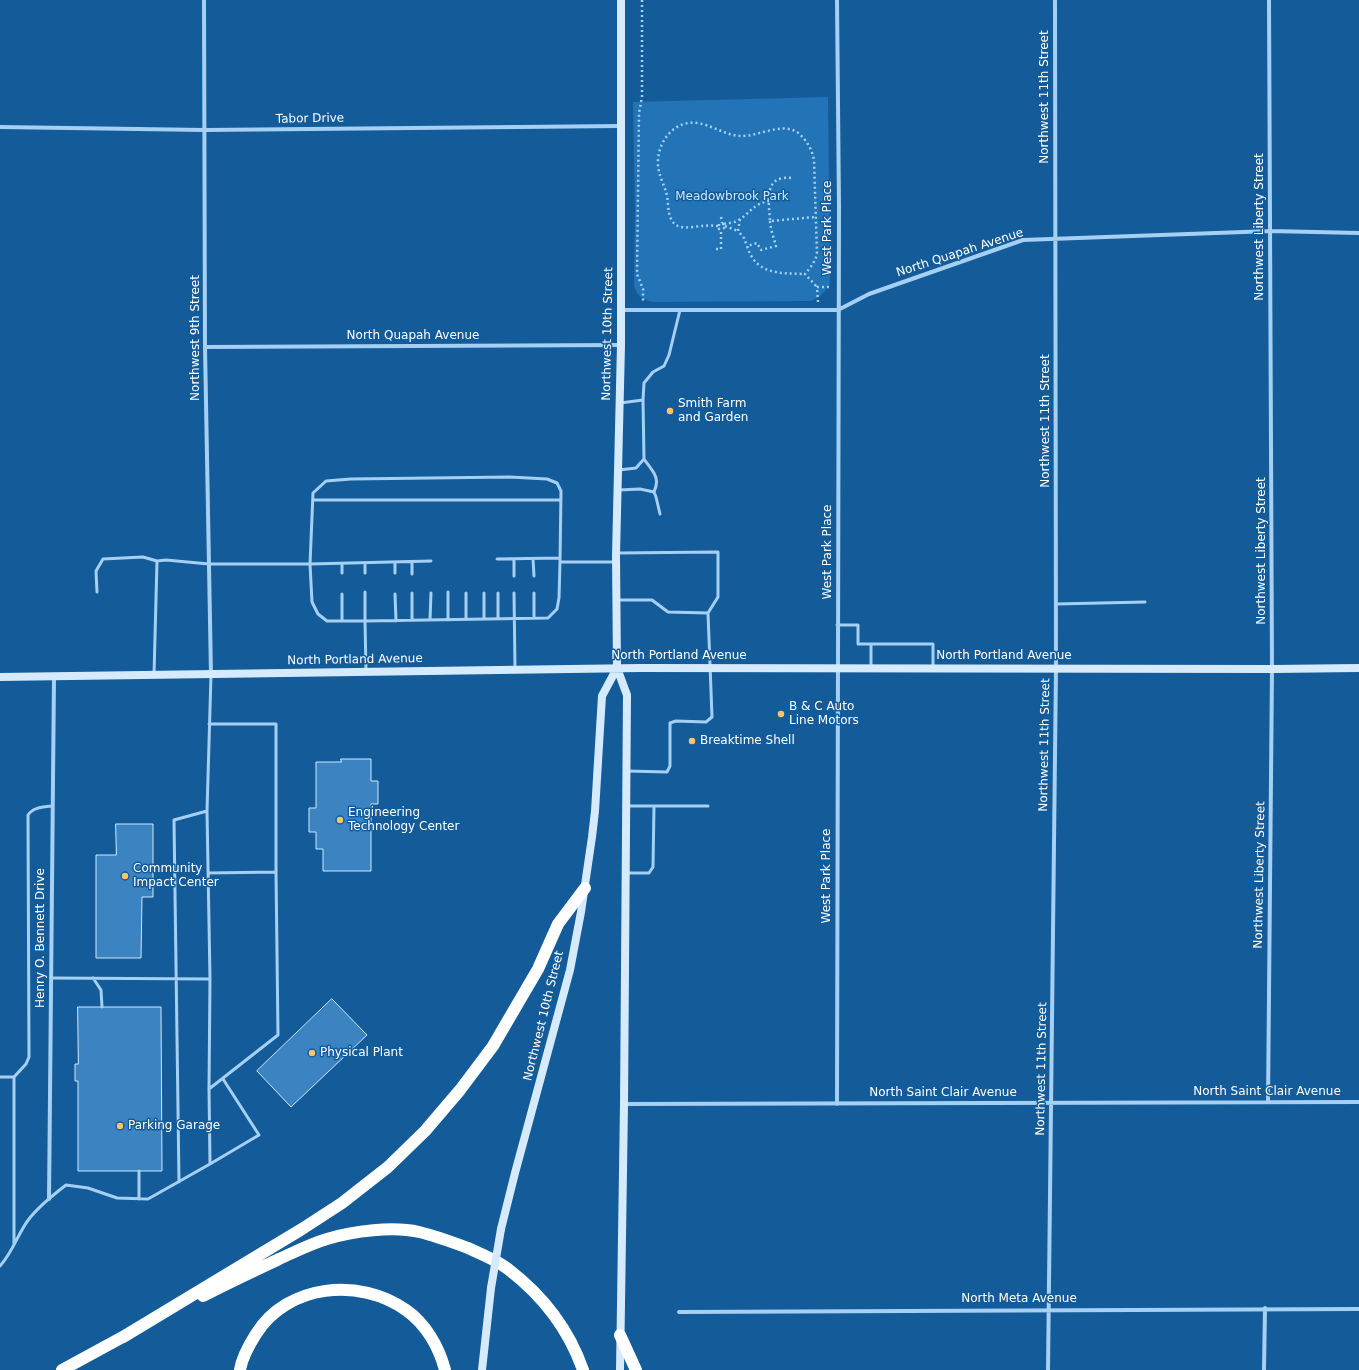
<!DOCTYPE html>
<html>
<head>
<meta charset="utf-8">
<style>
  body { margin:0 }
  canvas { display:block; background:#135b99 }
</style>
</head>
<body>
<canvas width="1359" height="1370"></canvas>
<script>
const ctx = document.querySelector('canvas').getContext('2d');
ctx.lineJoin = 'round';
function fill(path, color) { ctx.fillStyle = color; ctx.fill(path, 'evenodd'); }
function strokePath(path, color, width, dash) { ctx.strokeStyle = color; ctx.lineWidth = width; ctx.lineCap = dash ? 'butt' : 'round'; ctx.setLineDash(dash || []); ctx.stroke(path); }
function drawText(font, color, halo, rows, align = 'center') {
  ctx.font = font + ' "DejaVu Sans",sans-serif'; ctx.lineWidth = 3; ctx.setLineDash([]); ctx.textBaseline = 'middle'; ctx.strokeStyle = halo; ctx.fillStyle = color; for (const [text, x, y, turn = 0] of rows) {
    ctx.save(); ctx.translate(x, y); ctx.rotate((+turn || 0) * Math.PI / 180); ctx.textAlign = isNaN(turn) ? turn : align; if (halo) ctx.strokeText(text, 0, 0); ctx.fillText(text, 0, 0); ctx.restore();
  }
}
fill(new Path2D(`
  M 828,97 L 830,283 C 825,292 820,298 810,301 L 653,302 C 642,299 638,297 634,286 L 635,211 L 633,102 Z`), '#2274b6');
const building = new Path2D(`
  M 341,759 L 371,759 L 371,781 L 378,781 L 378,804 L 371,804 L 371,871 L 323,871 L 323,849 L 316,849 L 316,832 L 309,832 L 309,808 L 316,808 L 316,762 L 341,762 Z
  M 116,824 L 153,824 L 153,897 L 142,897 L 141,958 L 96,958 L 96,855 L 116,855 Z
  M 332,999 L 367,1035 L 291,1107 L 257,1071 Z
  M 78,1007 L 161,1007 L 162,1171 L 78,1171 L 78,1081 L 75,1081 L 75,1064 L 78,1064 Z`);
fill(building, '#3c84c1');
strokePath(building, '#cee8fd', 1);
strokePath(new Path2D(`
  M 642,0 L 642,97 L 639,113 L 637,274 L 643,289 L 643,302
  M 791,178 C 763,175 769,202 770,221 L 816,217
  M 721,217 L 722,223
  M 740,219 L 738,231 L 744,238 L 747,246
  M 770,221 L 771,229 L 776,246 L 761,250 L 757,243 L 747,246 C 756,275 779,273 805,274
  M 724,224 C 728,223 733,223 737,221 C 750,214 752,204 769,201
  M 719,226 L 719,224 L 724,224 L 724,228 L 719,229 L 719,226 C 714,226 709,225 704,226 C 693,226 677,232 671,219 C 667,211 669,201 666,192 C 663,182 657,172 658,160 C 659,140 675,120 697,123 C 712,125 725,135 740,136 C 758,137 780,122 797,132 C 806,139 812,149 814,160 L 817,254 C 815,262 810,268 805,274 L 817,287
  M 725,226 L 738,231
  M 716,249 L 721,249 L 721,229
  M 818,302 L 817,287 L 831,287`), '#a6d0f3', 2.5, [2, 3]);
strokePath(new Path2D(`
  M 620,403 L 643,400 L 644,383 L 653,372 L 664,366 L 669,355 L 680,310
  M 644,459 C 652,471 661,477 654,492
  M 619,470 L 636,468 L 644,459 L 643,400
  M 619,490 L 640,489 L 654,492 L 656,497 L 660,514
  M 313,500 L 561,500
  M 497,559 L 560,558
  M 514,559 L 514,576
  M 533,559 L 534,576
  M 431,561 L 310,564 L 313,493 L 326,481 L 351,479 L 510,477 L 547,479 L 557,483 L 561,491 L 560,562 L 616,562
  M 395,562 L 395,573
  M 412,562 L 412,574
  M 365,563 L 365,573
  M 342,564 L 342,573
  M 97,592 L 96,571 L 103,559 L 143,557 L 157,561
  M 365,592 L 365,621 L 548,618 L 557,609 L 559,598 L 560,562
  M 448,592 L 448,620
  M 412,593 L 412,620
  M 466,593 L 466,619
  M 484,593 L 484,619
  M 498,593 L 498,619
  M 514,593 L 515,668
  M 534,593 L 534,618
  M 342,594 L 342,621
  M 395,594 L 396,621
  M 617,600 L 652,600 L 668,612 L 708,613 L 718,597 L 718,552 L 617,553
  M 1056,604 L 1145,602
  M 430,620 L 431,593
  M 837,625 L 858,625 L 858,644 L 933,644 L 933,668
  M 871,668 L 871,644
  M 154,675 L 157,561 L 166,560 L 209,564 L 310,564 L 312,602 L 318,614 L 327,621 L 365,621 L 366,672
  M 627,771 L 667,772 L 670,766 L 670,723 L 676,721 L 706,722 L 712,717 L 708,613
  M 628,806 L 708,806
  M 208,873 L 276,872 L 276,724 L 209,724
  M 627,873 L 649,873 L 653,867 L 654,806
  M 51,978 L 210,979
  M 93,978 L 101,990 L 102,1007
  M 0,1077 L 14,1077 L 26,1064 L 29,1057 L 28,815 C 33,807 44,807 52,806
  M 14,1077 L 14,1244
  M 209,1089 L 278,1035 L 276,872
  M 210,1164 L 259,1135 L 223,1079
  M 179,1182 L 174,820 L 207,811
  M 139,1199 L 139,1171
  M 0,1266 C 13,1252 18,1233 29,1219 C 39,1206 53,1195 66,1185 L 88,1188 L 117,1198 L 148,1199 L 210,1164 L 209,1089 L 210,979 L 207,811 L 211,675`), '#a6d0f3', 3);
strokePath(new Path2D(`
  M 204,0 L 205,347 L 211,675
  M 0,127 L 205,130 L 621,126
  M 621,310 L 838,310 L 869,294 L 1023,240 L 1271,231 L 1359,233
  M 205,347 L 621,345
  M 1268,1102 L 1272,669 L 1269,0
  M 624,1104 L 1359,1102
  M 837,1104 L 839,207 L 837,0
  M 49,1199 L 54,677
  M 679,1312 L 1359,1309
  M 1048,1370 L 1056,668 L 1055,0
  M 1264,1370 L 1265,1308`), '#a6d0f3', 4);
strokePath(new Path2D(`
  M 0,677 L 641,668 L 1272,669 L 1359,668
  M 501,1229 L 515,1173 L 570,970 L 581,912 L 592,837 L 595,811 L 602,696 L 617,668
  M 482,1370 L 491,1288
  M 620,1370 L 624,1104 L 627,695 L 617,668 L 616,555 L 621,345 L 621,0`), '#d5eafd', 8);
strokePath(new Path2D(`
  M 203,1296 C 228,1283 254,1271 279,1259 C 295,1252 310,1244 327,1239 C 353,1231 393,1226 419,1232 C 436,1236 452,1242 468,1248 C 481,1254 497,1260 508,1269 C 542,1295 569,1330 583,1370
  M 620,1335 L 636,1370
  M 123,1337 L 302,1229 L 342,1203 L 388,1167 L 425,1131 L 460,1090 L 493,1046 L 538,969 L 558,924 L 585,888
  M 62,1370 L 130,1333
  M 240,1370 C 242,1357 249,1345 256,1334 C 287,1284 360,1277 406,1310 C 426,1324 439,1347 445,1370`), '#fff', 12);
strokePath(new Path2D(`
  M 491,1288 L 501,1229`), '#d5eafd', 8);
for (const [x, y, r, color] of [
  [670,411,4,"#ffc468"],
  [781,714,4,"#ffc468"],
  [692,741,4,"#ffc468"],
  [340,820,4,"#ffc468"],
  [125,876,4,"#ffc468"],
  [312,1053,4,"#ffc468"],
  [120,1126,4,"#ffc468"]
]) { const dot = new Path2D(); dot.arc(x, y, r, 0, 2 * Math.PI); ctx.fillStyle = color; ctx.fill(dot); strokePath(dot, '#135b99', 1.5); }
drawText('12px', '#fff', '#135b99', [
  ["Northwest 11th Street",1045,97,-90],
  ["Tabor Drive",310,119,-1],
  ["Northwest Liberty Street",1260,227,-90],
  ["West Park Place",828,228,-90],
  ["North Quapah Avenue",960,253,-18],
  ["Northwest 10th Street",608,334,-89],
  ["North Quapah Avenue",413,336],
  ["Northwest 9th Street",196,338,-90],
  ["Northwest 11th Street",1046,421,-90],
  ["Northwest Liberty Street",1262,551,-90],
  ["West Park Place",828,552,-90],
  ["North Portland Avenue",679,656],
  ["North Portland Avenue",1004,656],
  ["North Portland Avenue",355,660,-1],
  ["Northwest 11th Street",1045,745,-89],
  ["Northwest Liberty Street",1260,875,-89],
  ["West Park Place",827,876,-90],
  ["Henry O. Bennett Drive",41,938,-90],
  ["Northwest 10th Street",544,1016,-76],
  ["Northwest 11th Street",1042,1069,-89],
  ["North Saint Clair Avenue",1267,1092],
  ["North Saint Clair Avenue",943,1093],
  ["North Meta Avenue",1019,1299]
]);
drawText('12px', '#cee8fd', '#135b99', [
  ["Meadowbrook Park",732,197]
]);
drawText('12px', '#fff', '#135b99', [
  ["Smith Farm",678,404],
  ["and Garden",678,418],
  ["B & C Auto",789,707],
  ["Line Motors",789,721],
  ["Breaktime Shell",700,741],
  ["Engineering",348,813],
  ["Technology Center",348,827],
  ["Community",133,869],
  ["Impact Center",133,883],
  ["Physical Plant",320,1053],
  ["Parking Garage",128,1126]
], 'left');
</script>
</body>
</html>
